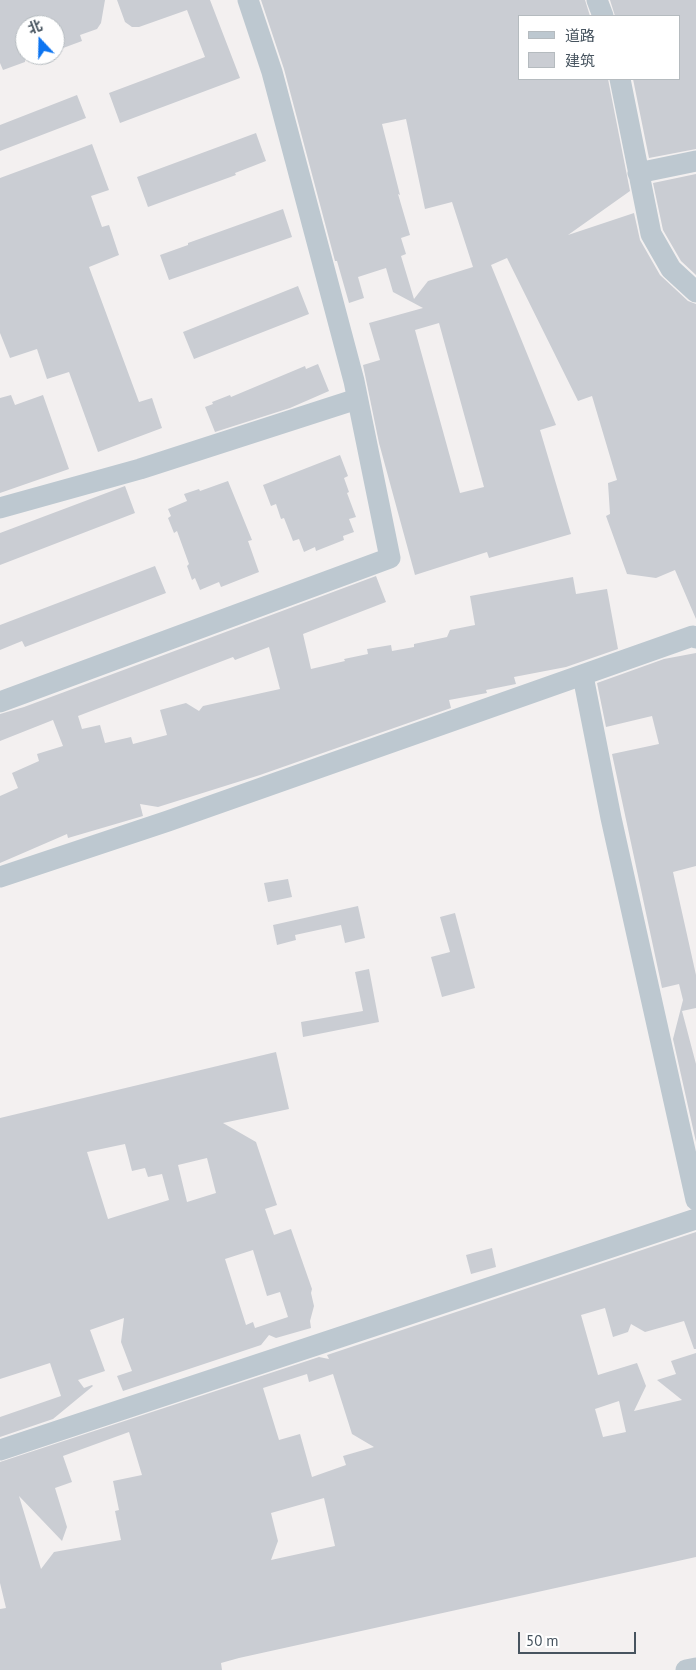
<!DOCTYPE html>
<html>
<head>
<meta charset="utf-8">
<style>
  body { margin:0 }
  #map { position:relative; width:696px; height:1670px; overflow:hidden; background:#f3f0f0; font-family:"PT Sans","Noto Sans SC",sans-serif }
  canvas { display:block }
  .legend { position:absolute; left:518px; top:15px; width:162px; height:65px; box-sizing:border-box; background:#fff; border:1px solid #b5bbbf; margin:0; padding:6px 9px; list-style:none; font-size:15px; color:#47545f }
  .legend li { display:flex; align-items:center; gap:10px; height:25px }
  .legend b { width:25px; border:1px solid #b5bbbf }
  .north { position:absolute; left:15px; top:15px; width:50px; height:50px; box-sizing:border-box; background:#fff; border:1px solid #b5bbbf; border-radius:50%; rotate:339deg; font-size:14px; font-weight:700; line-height:20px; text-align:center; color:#47545f }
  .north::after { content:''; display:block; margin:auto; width:18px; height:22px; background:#0c74f1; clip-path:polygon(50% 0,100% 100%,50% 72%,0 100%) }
  .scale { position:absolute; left:518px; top:1632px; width:118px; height:22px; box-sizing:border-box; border:2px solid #47545f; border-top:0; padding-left:6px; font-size:15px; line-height:18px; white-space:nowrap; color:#47545f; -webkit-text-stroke:4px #fff; paint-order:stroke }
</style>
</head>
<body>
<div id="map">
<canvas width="696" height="1670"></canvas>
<ul class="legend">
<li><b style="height:6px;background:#bdc8d0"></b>道路</li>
<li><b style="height:14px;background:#cacdd3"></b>建筑</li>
</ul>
<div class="north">北</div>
<div class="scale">50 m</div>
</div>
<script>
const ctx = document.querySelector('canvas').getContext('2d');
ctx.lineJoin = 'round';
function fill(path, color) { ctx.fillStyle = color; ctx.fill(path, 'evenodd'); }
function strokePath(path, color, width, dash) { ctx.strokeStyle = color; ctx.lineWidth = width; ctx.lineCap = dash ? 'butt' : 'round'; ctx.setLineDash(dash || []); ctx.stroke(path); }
fill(new Path2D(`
  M 0,0 L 105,0 L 101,23 L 97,29 L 80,35 L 82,41 L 55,51 L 55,25 L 25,25 L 25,62 L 3,70 L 0,63 Z
  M 117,0 L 210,0 L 240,78 L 120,123 L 109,93 L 205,57 L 187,10 L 139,27 L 132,27 L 125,22 Z
  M 261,0 L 585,0 L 590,16 L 520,16 L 520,79 L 608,79 L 630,191 L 568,235 L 634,213 L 640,240 L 660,275 L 688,301 L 696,304 L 696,619 L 675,570 L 656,578 L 627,574 L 606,516 L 610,514 L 608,483 L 617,480 L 592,396 L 578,401 L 507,258 L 491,265 L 556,425 L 540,430 L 571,534 L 489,558 L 487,552 L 415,575 L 379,443 L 363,365 L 380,360 L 369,323 L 423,308 L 393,292 L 386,268 L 358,277 L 364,298 L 349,303 L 337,261 L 335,261 L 284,69 ZM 406,119 L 425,209 L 452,202 L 473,267 L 428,281 L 414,299 L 401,256 L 406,254 L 401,238 L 410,235 L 398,194 L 400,195 L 382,124 ZM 439,323 L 484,487 L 460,493 L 415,330 Z
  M 610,0 L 696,0 L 696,149 L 649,158 L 633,79 L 680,79 L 680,16 L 615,16 Z
  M 77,95 L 86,118 L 0,151 L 0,125 Z
  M 256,133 L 266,161 L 235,173 L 236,175 L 148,207 L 137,177 Z
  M 92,144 L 109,190 L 91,196 L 102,227 L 109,225 L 119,255 L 89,267 L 139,402 L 152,398 L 162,428 L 98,452 L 69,372 L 47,379 L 37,349 L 10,358 L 0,333 L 0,178 Z
  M 696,174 L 696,275 L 681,261 L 663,230 L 653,183 Z
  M 283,209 L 292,237 L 169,280 L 160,255 L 188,245 L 188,243 Z
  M 298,286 L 309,314 L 194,359 L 183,332 Z
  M 318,364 L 329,391 L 290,408 L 215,432 L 205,407 L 213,404 L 212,402 L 230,395 L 231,397 L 305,366 L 306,369 Z
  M 11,395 L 15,405 L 43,395 L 69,469 L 0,493 L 0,398 Z
  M 340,455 L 348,476 L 344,478 L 349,492 L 347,493 L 356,517 L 349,519 L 354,532 L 343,536 L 344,540 L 316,551 L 315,547 L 304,552 L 299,539 L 293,541 L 284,518 L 281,519 L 276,504 L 271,506 L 263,485 Z
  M 228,481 L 252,540 L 248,541 L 259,572 L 221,587 L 219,582 L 200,590 L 195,578 L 192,580 L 187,566 L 189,564 L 177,531 L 174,533 L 168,518 L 171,516 L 168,509 L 187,501 L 184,494 L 199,489 L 200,491 Z
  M 125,486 L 135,513 L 0,565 L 0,533 Z
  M 155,566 L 166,593 L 25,647 L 22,641 L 0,650 L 0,625 Z
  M 376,576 L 386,602 L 303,634 L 311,669 L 345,661 L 344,659 L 368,654 L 367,649 L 391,645 L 392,651 L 414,647 L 414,644 L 447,637 L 450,630 L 475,625 L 470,596 L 573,577 L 576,594 L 607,589 L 618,649 L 566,667 L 514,677 L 516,684 L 486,690 L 487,693 L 449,700 L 451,708 L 260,775 L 158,807 L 140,804 L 143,816 L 68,838 L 67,834 L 0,863 L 0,796 L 18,788 L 12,773 L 39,761 L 37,754 L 63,746 L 53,720 L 0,741 L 0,714 L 24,707 ZM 269,647 L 280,689 L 203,706 L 199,711 L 186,703 L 160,710 L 167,735 L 133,744 L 131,737 L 105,743 L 100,725 L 82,729 L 78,716 L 233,657 L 235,660 Z
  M 696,653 L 696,866 L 673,872 L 696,975 L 696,1008 L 682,1011 L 696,1064 L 696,1142 L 673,1039 L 683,1000 L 679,984 L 662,988 L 612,754 L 659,744 L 652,716 L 606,727 L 597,683 L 664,659 Z
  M 288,879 L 292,897 L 268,902 L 264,883 Z
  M 358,906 L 365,938 L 345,943 L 341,925 L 295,935 L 296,940 L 277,945 L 273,925 Z
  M 455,913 L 475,988 L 442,997 L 431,957 L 450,952 L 440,917 Z
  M 369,969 L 379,1022 L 303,1037 L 301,1022 L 363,1011 L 355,972 Z
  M 276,1052 L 289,1109 L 223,1123 L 256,1142 L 277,1205 L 265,1209 L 274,1235 L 291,1229 L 312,1289 L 311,1293 L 314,1306 L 310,1321 L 311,1328 L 276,1338 L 269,1335 L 261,1345 L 123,1391 L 117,1376 L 132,1371 L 121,1342 L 124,1318 L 90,1330 L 105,1371 L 78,1380 L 84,1388 L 92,1385 L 93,1386 L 53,1419 L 0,1437 L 0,1417 L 61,1396 L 50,1363 L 0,1379 L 0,1118 ZM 125,1144 L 132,1171 L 145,1168 L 148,1177 L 162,1174 L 169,1200 L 108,1219 L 87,1152 ZM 207,1158 L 216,1193 L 187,1202 L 178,1165 ZM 253,1250 L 267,1296 L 280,1292 L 288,1317 L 255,1328 L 253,1322 L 246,1325 L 225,1259 Z
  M 696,1232 L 696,1349 L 694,1349 L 684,1321 L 645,1332 L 631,1324 L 628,1332 L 613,1337 L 605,1308 L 581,1315 L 598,1375 L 637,1363 L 646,1386 L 634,1411 L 682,1400 L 657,1380 L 676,1374 L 671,1361 L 696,1353 L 696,1557 L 239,1658 L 221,1663 L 222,1670 L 0,1670 L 0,1609 L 6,1608 L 0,1583 L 0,1462 L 319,1357 L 329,1359 L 327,1355 ZM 307,1374 L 309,1382 L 333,1374 L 352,1434 L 374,1447 L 343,1456 L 346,1465 L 312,1477 L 300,1434 L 279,1440 L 263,1388 ZM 619,1401 L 626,1432 L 603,1437 L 595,1409 ZM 129,1432 L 142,1475 L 113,1481 L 119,1510 L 115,1511 L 121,1540 L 54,1552 L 41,1569 L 19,1496 L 62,1541 L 67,1527 L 55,1488 L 72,1482 L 63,1456 ZM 324,1498 L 335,1546 L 271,1560 L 278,1541 L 271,1513 Z
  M 492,1248 L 496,1267 L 471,1274 L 466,1255 Z`), '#cacdd3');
strokePath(new Path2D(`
  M 597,0 L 603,16
  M 620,79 L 651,234 L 671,269 L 696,292
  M 638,173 L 696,161
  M 0,508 L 140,469 L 357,399
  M 583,676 L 611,818 L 696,1200
  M 0,702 L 390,558 L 354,381 L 272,72 L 248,0
  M 0,877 L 168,821 L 693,636 L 696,638
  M 0,1450 L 696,1219
  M 686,1670 L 696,1668`), '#bdc8d0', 21);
</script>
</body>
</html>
